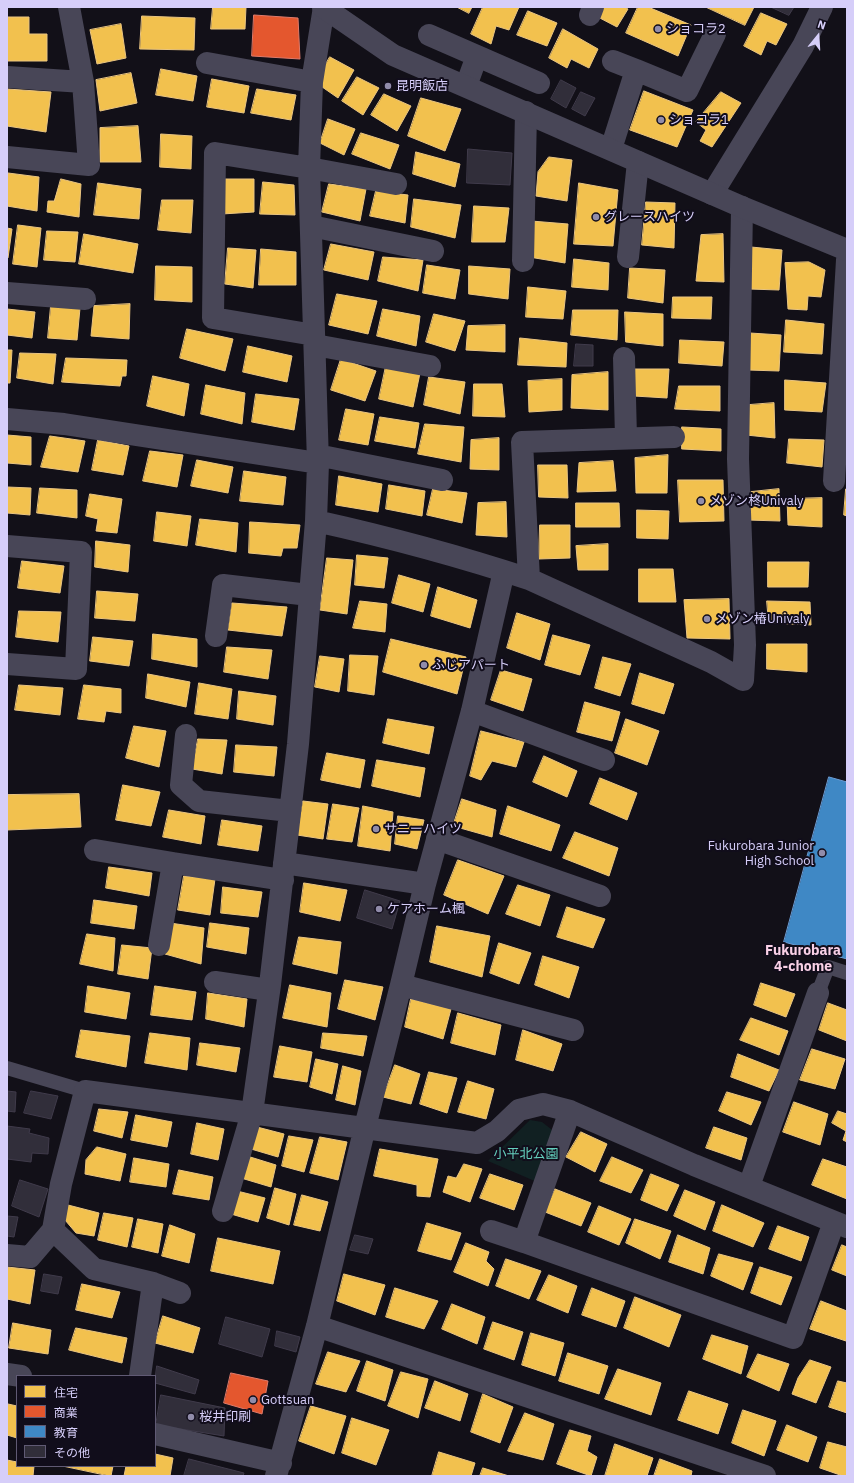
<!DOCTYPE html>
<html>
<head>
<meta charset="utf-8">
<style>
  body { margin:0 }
  #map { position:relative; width:854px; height:1483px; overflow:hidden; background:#121018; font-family:"IBM Plex Sans","Noto Sans JP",sans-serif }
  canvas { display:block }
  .frame { position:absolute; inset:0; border:8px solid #d6cef9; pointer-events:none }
  .legend { position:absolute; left:16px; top:1375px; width:140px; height:92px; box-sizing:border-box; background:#110d1b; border:1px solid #605a74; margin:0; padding:5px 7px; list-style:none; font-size:12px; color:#d6cef9 }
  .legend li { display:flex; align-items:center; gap:8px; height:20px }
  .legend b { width:20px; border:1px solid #605a74 }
  .north { position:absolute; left:798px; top:16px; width:40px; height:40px; -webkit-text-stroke:3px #110d1b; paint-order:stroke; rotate:18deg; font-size:11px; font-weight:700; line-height:16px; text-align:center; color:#d6cef9 }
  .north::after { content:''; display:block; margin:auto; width:14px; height:18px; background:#d6cef9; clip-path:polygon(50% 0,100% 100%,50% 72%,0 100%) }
</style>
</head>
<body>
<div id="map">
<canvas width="854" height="1483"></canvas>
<div class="frame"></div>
<ul class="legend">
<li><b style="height:11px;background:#f2c14e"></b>住宅</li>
<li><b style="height:11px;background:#e4572e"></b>商業</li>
<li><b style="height:11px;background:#3f88c5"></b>教育</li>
<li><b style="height:11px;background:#312e3a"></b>その他</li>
</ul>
<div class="north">N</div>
</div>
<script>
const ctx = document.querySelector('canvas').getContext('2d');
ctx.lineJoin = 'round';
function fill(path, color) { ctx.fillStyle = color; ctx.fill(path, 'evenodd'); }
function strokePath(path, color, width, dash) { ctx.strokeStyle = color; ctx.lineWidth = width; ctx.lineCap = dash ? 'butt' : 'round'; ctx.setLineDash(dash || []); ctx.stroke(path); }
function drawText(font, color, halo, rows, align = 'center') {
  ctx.font = font + ' "IBM Plex Sans","Noto Sans JP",sans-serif'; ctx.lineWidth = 4; ctx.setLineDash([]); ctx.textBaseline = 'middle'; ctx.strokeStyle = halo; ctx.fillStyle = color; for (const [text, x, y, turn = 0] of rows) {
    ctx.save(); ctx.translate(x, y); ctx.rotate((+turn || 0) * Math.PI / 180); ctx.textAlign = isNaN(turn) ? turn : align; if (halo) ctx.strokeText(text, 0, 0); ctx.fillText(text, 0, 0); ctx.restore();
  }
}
fill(new Path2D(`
  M 530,1120 L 542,1122 L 556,1133 L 537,1182 L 488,1161 Z`), '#112022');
const homes = new Path2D(`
  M 213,7 L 246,7 L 245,29 L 211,29 Z
  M 457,7 L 472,7 L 469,13 Z
  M 483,7 L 519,7 L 509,30 L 496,26 L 491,44 L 471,34 Z
  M 601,7 L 624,7 L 628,9 L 617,27 L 596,16 Z
  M 638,7 L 648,7 L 691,25 L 678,56 L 626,33 Z
  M 706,7 L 754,7 L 745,25 Z
  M 528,11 L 557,23 L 547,46 L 517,35 Z
  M 761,13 L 787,24 L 776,45 L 767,41 L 761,55 L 744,46 Z
  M 142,16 L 195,18 L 194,50 L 140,49 Z
  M 7,17 L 29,17 L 29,34 L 47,34 L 47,61 L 7,61 Z
  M 121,24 L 126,58 L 97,64 L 90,30 Z
  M 563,29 L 598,49 L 589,68 L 571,59 L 567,68 L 549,58 Z
  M 330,57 L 354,70 L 338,98 L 315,82 Z
  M 161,69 L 197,76 L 193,101 L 156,95 Z
  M 131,73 L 137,103 L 100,111 L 96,80 Z
  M 357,77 L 379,88 L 363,115 L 342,101 Z
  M 212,79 L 249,86 L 244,113 L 207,107 Z
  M 7,89 L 51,92 L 46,132 L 7,126 Z
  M 257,89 L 296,95 L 291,120 L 251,113 Z
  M 644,91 L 693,110 L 677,147 L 630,130 Z
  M 721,92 L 741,103 L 712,147 L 700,141 L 706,130 L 696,122 Z
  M 384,94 L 411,106 L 397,131 L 371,115 Z
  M 421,98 L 461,109 L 445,151 L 408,136 Z
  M 328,119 L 355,129 L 344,155 L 320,143 Z
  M 138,126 L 141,162 L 100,162 L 100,128 Z
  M 361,133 L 399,145 L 390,169 L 352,154 Z
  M 161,134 L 192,136 L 191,169 L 160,167 Z
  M 416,152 L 460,164 L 455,187 L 413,174 Z
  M 549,157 L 572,160 L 567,201 L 536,196 L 538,172 Z
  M 8,173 L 39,177 L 37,211 L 7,206 L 7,182 Z
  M 61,179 L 81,184 L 79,217 L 47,212 L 48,201 L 54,201 Z
  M 222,179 L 254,179 L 254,212 L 222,214 Z
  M 263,182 L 294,185 L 295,215 L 260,214 Z
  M 98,183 L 141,189 L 139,219 L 94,215 Z
  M 579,183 L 618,190 L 613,246 L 574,244 Z
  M 329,184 L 366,189 L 360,221 L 322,212 Z
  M 376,191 L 408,195 L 405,223 L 370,216 Z
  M 414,199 L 461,205 L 455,238 L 411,227 Z
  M 162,200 L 193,200 L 191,233 L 158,230 Z
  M 646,202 L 675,203 L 674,248 L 642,245 Z
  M 474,206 L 509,208 L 505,242 L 472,242 Z
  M 531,221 L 568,224 L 565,263 L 529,257 Z
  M 18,225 L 41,228 L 37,267 L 13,264 Z
  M 7,228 L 12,229 L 8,258 L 7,258 Z
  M 47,231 L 78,232 L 75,262 L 44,260 Z
  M 84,234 L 138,244 L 133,273 L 79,264 Z
  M 723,234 L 724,282 L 696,281 L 701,235 Z
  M 331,244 L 374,252 L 368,280 L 324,270 Z
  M 751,247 L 782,250 L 779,290 L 749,289 Z
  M 228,248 L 256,250 L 253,288 L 225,284 Z
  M 261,249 L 296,252 L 296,285 L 259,285 Z
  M 383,257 L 423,260 L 418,291 L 378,281 Z
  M 574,259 L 609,263 L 608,290 L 572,287 Z
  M 809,262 L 825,270 L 821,297 L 808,296 L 807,310 L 788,309 L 785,263 Z
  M 427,265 L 460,270 L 455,299 L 423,293 Z
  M 156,266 L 192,267 L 192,302 L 155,300 Z
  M 469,266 L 510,269 L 508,299 L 469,294 Z
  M 630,268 L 665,270 L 663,303 L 628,298 Z
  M 528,287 L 566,291 L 563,319 L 526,317 Z
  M 337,294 L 377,301 L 368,334 L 329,325 Z
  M 673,297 L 712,297 L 711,319 L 672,318 Z
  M 130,304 L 129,339 L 91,336 L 94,306 Z
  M 51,306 L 80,308 L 77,340 L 48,338 Z
  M 7,309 L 35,312 L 32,338 L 7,335 Z
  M 383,309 L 420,316 L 416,346 L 377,336 Z
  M 573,310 L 618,310 L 617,340 L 571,335 Z
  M 625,312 L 663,314 L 663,346 L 626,342 Z
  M 434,314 L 465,321 L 455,351 L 426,342 Z
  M 786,320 L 824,324 L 822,354 L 784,352 Z
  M 505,325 L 505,352 L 466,350 L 468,326 Z
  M 187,329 L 233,339 L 225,371 L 180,358 Z
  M 750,333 L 781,335 L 779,371 L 748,370 Z
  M 520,338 L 567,343 L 566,367 L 518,365 Z
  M 680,340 L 724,342 L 722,366 L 679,363 Z
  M 248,346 L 292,356 L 287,382 L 243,372 Z
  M 7,350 L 12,350 L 10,383 L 7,383 Z
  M 20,353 L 56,354 L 53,384 L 17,378 Z
  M 66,358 L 127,360 L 126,376 L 122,376 L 120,386 L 62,382 Z
  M 341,359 L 376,371 L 365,401 L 331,390 Z
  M 386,366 L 420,373 L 413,407 L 379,399 Z
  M 635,369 L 669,369 L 667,398 L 634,396 Z
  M 608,372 L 608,410 L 571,408 L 572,375 Z
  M 153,376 L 189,384 L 184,416 L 147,406 Z
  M 429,377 L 465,382 L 460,414 L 424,405 Z
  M 562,379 L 562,410 L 529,412 L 528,381 Z
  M 785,380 L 826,383 L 822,412 L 785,410 Z
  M 474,384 L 502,384 L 505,417 L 473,416 Z
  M 206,385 L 245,393 L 242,424 L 201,414 Z
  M 679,386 L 720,386 L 720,411 L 675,409 Z
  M 256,394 L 299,399 L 294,430 L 252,422 Z
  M 774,403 L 775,438 L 746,435 L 749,405 Z
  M 346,409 L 374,414 L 368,445 L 339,440 Z
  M 380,417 L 419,423 L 415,448 L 375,441 Z
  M 425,424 L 464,427 L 461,462 L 418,454 Z
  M 682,427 L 721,429 L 721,451 L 682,449 Z
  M 7,435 L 31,437 L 31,465 L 7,463 Z
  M 50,436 L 85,441 L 78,472 L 41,467 Z
  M 499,438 L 499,470 L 470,469 L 471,440 Z
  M 789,439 L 824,440 L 822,467 L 787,463 Z
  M 98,440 L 129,446 L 123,475 L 92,470 Z
  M 150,451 L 183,455 L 177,487 L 143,481 Z
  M 668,455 L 667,493 L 636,493 L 635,458 Z
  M 197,460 L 233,467 L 228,493 L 191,486 Z
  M 613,461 L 616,491 L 577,492 L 579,463 Z
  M 538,465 L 567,465 L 568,498 L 539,497 Z
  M 244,471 L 286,477 L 283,505 L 240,501 Z
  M 339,476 L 382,484 L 378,512 L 336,505 Z
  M 678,480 L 723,480 L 724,521 L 680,522 Z
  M 389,485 L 425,491 L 422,516 L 386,509 Z
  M 7,487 L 31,488 L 30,515 L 7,513 Z
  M 40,488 L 77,490 L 77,518 L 37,513 Z
  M 433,489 L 467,493 L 462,523 L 427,515 Z
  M 779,489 L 780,521 L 747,520 L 751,492 Z
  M 846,489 L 847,489 L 847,516 L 844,515 Z
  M 90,494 L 122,499 L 117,533 L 96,531 L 98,519 L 86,516 Z
  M 822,498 L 822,527 L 788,525 L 787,499 Z
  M 506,502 L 507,537 L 476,535 L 478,503 Z
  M 576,503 L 619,503 L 620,527 L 576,527 Z
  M 637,510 L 669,511 L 668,539 L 637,538 Z
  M 157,512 L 191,516 L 187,546 L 154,541 Z
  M 200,519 L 238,523 L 236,552 L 196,545 Z
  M 250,522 L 300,525 L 297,548 L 283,548 L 281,556 L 249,553 Z
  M 540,525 L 570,525 L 570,558 L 539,559 Z
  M 96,541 L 130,545 L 128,572 L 95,567 Z
  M 608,544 L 608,570 L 578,570 L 576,546 Z
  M 357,555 L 388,558 L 384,588 L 355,585 Z
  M 327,558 L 353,560 L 347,614 L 320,610 Z
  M 22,561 L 64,566 L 60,593 L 18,588 Z
  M 768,562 L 809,562 L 808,587 L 768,587 Z
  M 639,569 L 673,569 L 676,602 L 639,602 Z
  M 399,575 L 430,584 L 423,612 L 392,603 Z
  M 438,587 L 477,600 L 470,628 L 431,616 Z
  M 97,591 L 138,594 L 135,621 L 95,618 Z
  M 729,599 L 730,639 L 687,638 L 684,600 Z
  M 360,601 L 387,604 L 385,632 L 353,628 Z
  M 767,601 L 810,602 L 811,625 L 769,623 Z
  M 232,603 L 287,607 L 282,636 L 228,630 Z
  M 19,611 L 61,612 L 58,642 L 16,637 Z
  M 517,613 L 550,624 L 540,660 L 507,648 Z
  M 153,634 L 197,639 L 197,667 L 152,659 Z
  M 553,635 L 590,645 L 580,675 L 545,665 Z
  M 93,637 L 133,641 L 129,666 L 90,661 Z
  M 391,639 L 466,657 L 457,694 L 383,672 Z
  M 767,644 L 807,644 L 807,672 L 767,669 Z
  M 227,647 L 272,650 L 268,679 L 224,672 Z
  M 350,655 L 378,656 L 374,695 L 348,691 Z
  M 320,656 L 344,659 L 339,692 L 315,687 Z
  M 603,657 L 631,664 L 620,696 L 595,688 Z
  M 501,670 L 532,679 L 523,711 L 491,700 Z
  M 640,673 L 674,684 L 664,714 L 632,704 Z
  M 148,674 L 190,682 L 186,707 L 146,698 Z
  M 199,683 L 232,689 L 228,719 L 195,714 Z
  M 19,685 L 63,688 L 60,715 L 15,710 Z
  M 84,685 L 121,689 L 121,713 L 106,711 L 104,722 L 78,719 Z
  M 239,691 L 276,696 L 273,725 L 237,719 Z
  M 585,702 L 620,712 L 612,741 L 577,732 Z
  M 388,719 L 434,727 L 429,754 L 383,743 Z
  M 626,719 L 659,731 L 647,765 L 615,753 Z
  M 134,726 L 166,731 L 159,767 L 126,758 Z
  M 481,731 L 524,742 L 516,767 L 492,761 L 481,780 L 470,776 Z
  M 198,739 L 227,740 L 222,774 L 192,769 Z
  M 236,745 L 277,747 L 274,776 L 234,772 Z
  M 327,753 L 365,760 L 360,788 L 321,780 Z
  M 544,756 L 577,771 L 567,797 L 533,782 Z
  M 377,760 L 425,768 L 420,797 L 372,786 Z
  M 600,778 L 637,793 L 627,820 L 590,804 Z
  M 123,785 L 160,792 L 151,826 L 116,820 Z
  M 79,794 L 81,827 L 7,830 L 7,795 Z
  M 462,799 L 496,810 L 492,837 L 453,826 Z
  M 303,801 L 328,804 L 323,839 L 297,835 Z
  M 333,804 L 359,808 L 352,842 L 327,839 Z
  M 363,806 L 393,812 L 390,851 L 358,846 Z
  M 508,806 L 560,825 L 551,851 L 500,834 Z
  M 169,810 L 205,816 L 201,844 L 163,837 Z
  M 398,816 L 424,820 L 417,849 L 395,844 Z
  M 222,820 L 262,826 L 258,851 L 218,845 Z
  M 575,832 L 618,848 L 609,876 L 563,858 Z
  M 458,860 L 504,876 L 488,914 L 444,895 Z
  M 109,867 L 152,873 L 149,896 L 106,888 Z
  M 184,876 L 215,879 L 210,915 L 178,910 Z
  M 304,883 L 347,890 L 340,921 L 300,912 Z
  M 518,885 L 550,895 L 540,926 L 506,914 Z
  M 223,887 L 262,892 L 258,917 L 221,913 Z
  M 94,900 L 137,906 L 134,929 L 91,923 Z
  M 567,907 L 605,919 L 593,948 L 557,937 Z
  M 170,923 L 204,928 L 201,964 L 165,954 Z
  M 210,923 L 249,928 L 246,954 L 207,947 Z
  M 437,926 L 490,936 L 482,977 L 430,962 Z
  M 87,934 L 115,938 L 113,971 L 80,964 Z
  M 299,937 L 341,942 L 337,974 L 293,964 Z
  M 499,943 L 531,953 L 519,984 L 490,973 Z
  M 122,945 L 152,948 L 148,979 L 118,974 Z
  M 543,956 L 579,967 L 569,998 L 535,985 Z
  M 345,980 L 383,987 L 375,1020 L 338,1009 Z
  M 761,983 L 795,994 L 786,1017 L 754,1005 Z
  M 290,985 L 331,993 L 327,1027 L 283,1018 Z
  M 88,986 L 130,993 L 126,1019 L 85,1012 Z
  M 155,986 L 196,992 L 192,1020 L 151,1015 Z
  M 208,993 L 247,999 L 244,1027 L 206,1019 Z
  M 411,999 L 451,1009 L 443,1039 L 405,1027 Z
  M 828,1003 L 847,1010 L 847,1041 L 819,1030 Z
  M 458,1013 L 501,1025 L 495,1055 L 451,1043 Z
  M 751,1018 L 788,1031 L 779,1055 L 740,1040 Z
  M 81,1030 L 130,1036 L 126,1067 L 76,1057 Z
  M 523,1030 L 562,1044 L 553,1071 L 516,1060 Z
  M 150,1033 L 190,1038 L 187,1070 L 145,1063 Z
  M 323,1033 L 367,1036 L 363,1056 L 321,1048 Z
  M 200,1043 L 240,1048 L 236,1072 L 197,1065 Z
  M 280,1046 L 312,1052 L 307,1082 L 274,1077 Z
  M 812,1049 L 845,1059 L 835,1089 L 800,1080 Z
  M 738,1054 L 779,1070 L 769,1091 L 731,1077 Z
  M 316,1059 L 338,1064 L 332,1094 L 310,1087 Z
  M 395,1065 L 420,1074 L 411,1104 L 383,1097 Z
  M 343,1066 L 361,1071 L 355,1105 L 336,1100 Z
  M 429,1072 L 457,1078 L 447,1113 L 420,1104 Z
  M 468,1081 L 494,1089 L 486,1119 L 458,1112 Z
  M 727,1092 L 761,1102 L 751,1125 L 719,1111 Z
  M 794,1102 L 828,1114 L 820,1145 L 783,1132 Z
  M 99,1109 L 128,1112 L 122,1138 L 94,1131 Z
  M 838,1111 L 847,1114 L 847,1142 L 843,1140 L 846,1131 L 832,1123 Z
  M 136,1115 L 172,1122 L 167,1147 L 131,1140 Z
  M 197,1123 L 224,1129 L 218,1160 L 191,1154 Z
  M 257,1127 L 284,1134 L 278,1157 L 251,1149 Z
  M 714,1127 L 747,1138 L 741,1160 L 706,1148 Z
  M 581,1132 L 607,1144 L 595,1172 L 566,1157 Z
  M 289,1136 L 313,1140 L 304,1172 L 282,1166 Z
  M 320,1137 L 347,1142 L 338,1180 L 310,1173 Z
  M 97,1147 L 126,1154 L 120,1181 L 85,1174 L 86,1160 Z
  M 380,1149 L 438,1159 L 430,1197 L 417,1196 L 417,1185 L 374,1176 Z
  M 247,1156 L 276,1165 L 271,1187 L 241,1178 Z
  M 612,1157 L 643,1170 L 631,1193 L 600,1181 Z
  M 134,1158 L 169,1164 L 166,1187 L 130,1182 Z
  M 823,1159 L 847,1167 L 847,1199 L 812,1185 Z
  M 464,1164 L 482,1169 L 470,1202 L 443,1192 L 448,1176 L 456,1178 Z
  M 179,1170 L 213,1177 L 209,1200 L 173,1194 Z
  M 490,1174 L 523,1185 L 514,1210 L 480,1198 Z
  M 651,1174 L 679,1185 L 667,1211 L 641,1200 Z
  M 275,1188 L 296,1194 L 289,1225 L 267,1218 Z
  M 555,1189 L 591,1203 L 581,1226 L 545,1212 Z
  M 685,1190 L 715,1202 L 705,1230 L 674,1216 Z
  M 237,1191 L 265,1198 L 258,1222 L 231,1214 Z
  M 302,1195 L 328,1202 L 320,1231 L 294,1225 Z
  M 68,1205 L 99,1213 L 94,1236 L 76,1233 L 65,1220 Z
  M 722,1205 L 764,1223 L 753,1247 L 713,1231 Z
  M 599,1206 L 631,1219 L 619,1245 L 588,1232 Z
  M 104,1213 L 133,1218 L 127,1247 L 98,1240 Z
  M 138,1219 L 163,1224 L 158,1253 L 132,1247 Z
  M 635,1219 L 671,1231 L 660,1259 L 626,1243 Z
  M 427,1223 L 461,1233 L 451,1260 L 418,1251 Z
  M 170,1225 L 195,1234 L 189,1263 L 162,1256 Z
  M 778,1226 L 809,1237 L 801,1261 L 769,1249 Z
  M 678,1235 L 710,1248 L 703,1274 L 669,1262 Z
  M 218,1238 L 280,1251 L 273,1284 L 211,1271 Z
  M 466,1243 L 489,1252 L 486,1261 L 494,1269 L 488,1286 L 454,1272 Z
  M 842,1245 L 847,1247 L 847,1276 L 832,1270 Z
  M 719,1254 L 753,1263 L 743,1290 L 711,1276 Z
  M 506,1259 L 541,1271 L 529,1299 L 496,1286 Z
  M 7,1267 L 35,1270 L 30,1304 L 7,1299 Z
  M 760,1267 L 792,1277 L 781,1305 L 751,1293 Z
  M 344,1274 L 385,1285 L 375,1315 L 337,1301 Z
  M 549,1275 L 577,1286 L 568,1313 L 537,1300 Z
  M 82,1284 L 120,1292 L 112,1318 L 76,1310 Z
  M 395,1288 L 438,1301 L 424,1329 L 386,1317 Z
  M 592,1288 L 625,1301 L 616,1327 L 582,1315 Z
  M 635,1297 L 681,1315 L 669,1347 L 624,1328 Z
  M 821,1301 L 847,1311 L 847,1336 L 846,1341 L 810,1329 Z
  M 452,1304 L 485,1317 L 477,1344 L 442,1329 Z
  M 163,1316 L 200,1328 L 193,1353 L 155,1343 Z
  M 493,1322 L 523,1332 L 514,1360 L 484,1349 Z
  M 13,1323 L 51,1330 L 48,1354 L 9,1348 Z
  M 76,1328 L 127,1338 L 122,1363 L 69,1350 Z
  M 531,1333 L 564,1343 L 555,1376 L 522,1365 Z
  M 712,1335 L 748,1346 L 741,1374 L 703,1359 Z
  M 328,1352 L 360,1361 L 346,1392 L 316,1384 Z
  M 568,1353 L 608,1366 L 599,1394 L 559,1381 Z
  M 758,1354 L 789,1364 L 779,1391 L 747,1377 Z
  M 810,1360 L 831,1367 L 816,1403 L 792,1394 L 798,1378 Z
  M 367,1361 L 393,1370 L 385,1401 L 357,1391 Z
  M 618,1369 L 661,1383 L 651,1415 L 605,1399 Z
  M 401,1372 L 428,1379 L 418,1418 L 388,1406 Z
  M 435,1381 L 468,1394 L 460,1421 L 425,1408 Z
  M 838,1381 L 847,1383 L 847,1413 L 829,1407 Z
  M 689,1391 L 728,1404 L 718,1434 L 678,1420 Z
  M 483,1394 L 513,1407 L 500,1443 L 471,1432 Z
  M 8,1404 L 17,1406 L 17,1438 L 7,1435 Z
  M 311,1406 L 346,1416 L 334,1454 L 299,1441 Z
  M 743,1410 L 776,1421 L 764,1456 L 732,1443 Z
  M 525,1413 L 554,1424 L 543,1460 L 508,1451 Z
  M 352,1418 L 389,1430 L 376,1465 L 342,1453 Z
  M 787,1425 L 817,1437 L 808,1462 L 777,1450 Z
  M 570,1430 L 591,1436 L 587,1451 L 597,1457 L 591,1476 L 557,1464 Z
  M 828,1442 L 847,1447 L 847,1476 L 843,1476 L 820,1468 Z
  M 615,1444 L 653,1458 L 647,1476 L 605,1476 Z
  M 439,1452 L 475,1463 L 471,1476 L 432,1476 Z
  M 155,1454 L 173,1458 L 170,1476 L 124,1476 L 126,1466 L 155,1466 Z
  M 660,1459 L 692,1471 L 691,1476 L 654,1476 Z
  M 7,1460 L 17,1462 L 17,1466 L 34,1466 L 33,1476 L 7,1476 Z
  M 63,1466 L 113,1466 L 111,1476 Z
  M 483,1468 L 509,1476 L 480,1476 Z`);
fill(homes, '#f2c14e');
strokePath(homes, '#eac581', 1);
const shops = new Path2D(`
  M 254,15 L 298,18 L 300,59 L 252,56 Z
  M 231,1373 L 268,1381 L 262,1414 L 224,1403 Z`);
fill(shops, '#e4572e');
strokePath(shops, '#e07b6b', 1);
const schools = new Path2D(`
  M 829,777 L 847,782 L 847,959 L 784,942 Z`);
fill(schools, '#3f88c5');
strokePath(schools, '#6c9dd5', 1);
const building = new Path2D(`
  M 771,7 L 794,7 L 789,15 Z
  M 561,80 L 576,88 L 566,108 L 551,99 Z
  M 581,92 L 595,98 L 585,116 L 572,109 Z
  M 468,149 L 512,153 L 510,185 L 467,183 Z
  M 576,344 L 593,345 L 593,366 L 574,366 Z
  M 365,890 L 400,901 L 392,929 L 357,918 Z
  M 7,1091 L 16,1092 L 15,1112 L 7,1111 Z
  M 31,1091 L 58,1096 L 51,1119 L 24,1113 Z
  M 7,1126 L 30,1129 L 29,1133 L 49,1138 L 48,1154 L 32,1153 L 31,1162 L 7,1159 Z
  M 20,1180 L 48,1189 L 39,1217 L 12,1206 Z
  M 7,1216 L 18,1217 L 14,1237 L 7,1236 Z
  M 355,1235 L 373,1239 L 368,1254 L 350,1250 Z
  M 44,1274 L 62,1277 L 58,1294 L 41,1291 Z
  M 226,1317 L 270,1329 L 262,1357 L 219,1344 Z
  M 277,1331 L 300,1337 L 296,1352 L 275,1346 Z
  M 157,1366 L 199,1380 L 195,1394 L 155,1383 Z
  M 161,1395 L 225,1408 L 224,1436 L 156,1425 Z
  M 189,1459 L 244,1473 L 243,1476 L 184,1476 Z`);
fill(building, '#312e3a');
strokePath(building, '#403b4b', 1);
strokePath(new Path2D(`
  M 818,993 L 828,967 L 847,973
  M 7,1068 L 85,1091`), '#484657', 14);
strokePath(new Path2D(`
  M 590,15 L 593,7
  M 429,35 L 539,83
  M 613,61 L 636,70
  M 207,63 L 312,82
  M 7,77 L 83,82
  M 466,86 L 477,56
  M 611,149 L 636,70 L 687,91 L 715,34
  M 7,157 L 89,165 L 83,82 L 69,7
  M 712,194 L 803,46 L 822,7
  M 311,226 L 433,251
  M 628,257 L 638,162
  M 523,261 L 526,112
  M 7,293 L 85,299
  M 314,335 L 213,318 L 215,153 L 309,168 L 396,184
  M 315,345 L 430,366
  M 624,358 L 626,438
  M 7,419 L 64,424 L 318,463
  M 317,455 L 442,480
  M 834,481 L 847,260
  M 316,521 C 388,537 459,556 529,579 L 711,662 L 743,680 L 745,645 L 738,459 L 742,207
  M 7,546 L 81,552 L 76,669 L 7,664
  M 529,579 L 522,442 L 674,437
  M 216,636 L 223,585 L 309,595
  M 472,711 L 604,760
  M 186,735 L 181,785 L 199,801 L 290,811
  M 437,839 L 600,896
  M 95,850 L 173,863
  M 284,863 L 425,884
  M 159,945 L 173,863 L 283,880
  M 215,982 L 269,990
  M 401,985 L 573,1030
  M 570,1111 L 524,1242 L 793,1338 L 834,1222
  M 749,1186 L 818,993
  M 223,1211 L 252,1113 L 270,985 L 298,744 L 316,521 L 318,463 L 309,168 L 312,82 L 324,7
  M 53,1230 L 94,1269 L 153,1283 L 180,1293
  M 491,1231 L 524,1242
  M 7,1255 L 30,1257 L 53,1230 L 61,1184 L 85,1091 L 477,1143 L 497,1131 L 519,1110 L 543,1104 L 570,1111 L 694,1165 L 847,1227
  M 317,1326 L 765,1476
  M 7,1374 L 21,1376
  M 140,1376 L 153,1283
  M 155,1434 L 281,1463
  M 276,1476 L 317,1326 L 365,1127 L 401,985 L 425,884 L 472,711 L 504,571`), '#484657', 22);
strokePath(new Path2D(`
  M 323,7 L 393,55 L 742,207 L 847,250`), '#484657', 22);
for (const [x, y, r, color] of [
  [658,29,4,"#918caa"],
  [388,86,4,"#918caa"],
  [661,120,4,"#918caa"],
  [596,217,4,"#918caa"],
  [701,501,4,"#918caa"],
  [707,619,4,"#918caa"],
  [424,665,4,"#918caa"],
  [376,829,4,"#918caa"],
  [822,853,4,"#918caa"],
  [379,909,4,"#918caa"],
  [253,1400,4,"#918caa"],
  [191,1417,4,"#918caa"]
]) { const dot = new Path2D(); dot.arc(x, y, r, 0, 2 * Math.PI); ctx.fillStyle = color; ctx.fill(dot); strokePath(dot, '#110d1b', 1.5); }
drawText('13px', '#d6cef9', '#110d1b', [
  ["ショコラ2",666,29],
  ["昆明飯店",396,86],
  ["ショコラ1",669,120],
  ["グレースハイツ",604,217],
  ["メゾン柊Univaly",709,501],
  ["メゾン椿Univaly",715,619],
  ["ふじアパート",432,665],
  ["サニーハイツ",384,829],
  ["Fukurobara Junior",814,846,"right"],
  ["High School",814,861,"right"],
  ["ケアホーム楓",387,909],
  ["Gottsuan",261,1400],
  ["桜井印刷",199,1417]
], 'left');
drawText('13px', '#64cfbd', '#110d1b', [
  ["小平北公園",526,1154]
]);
drawText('bold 14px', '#f9d0e6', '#110d1b', [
  ["Fukurobara",803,951],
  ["4-chome",803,967]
]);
</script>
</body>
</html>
